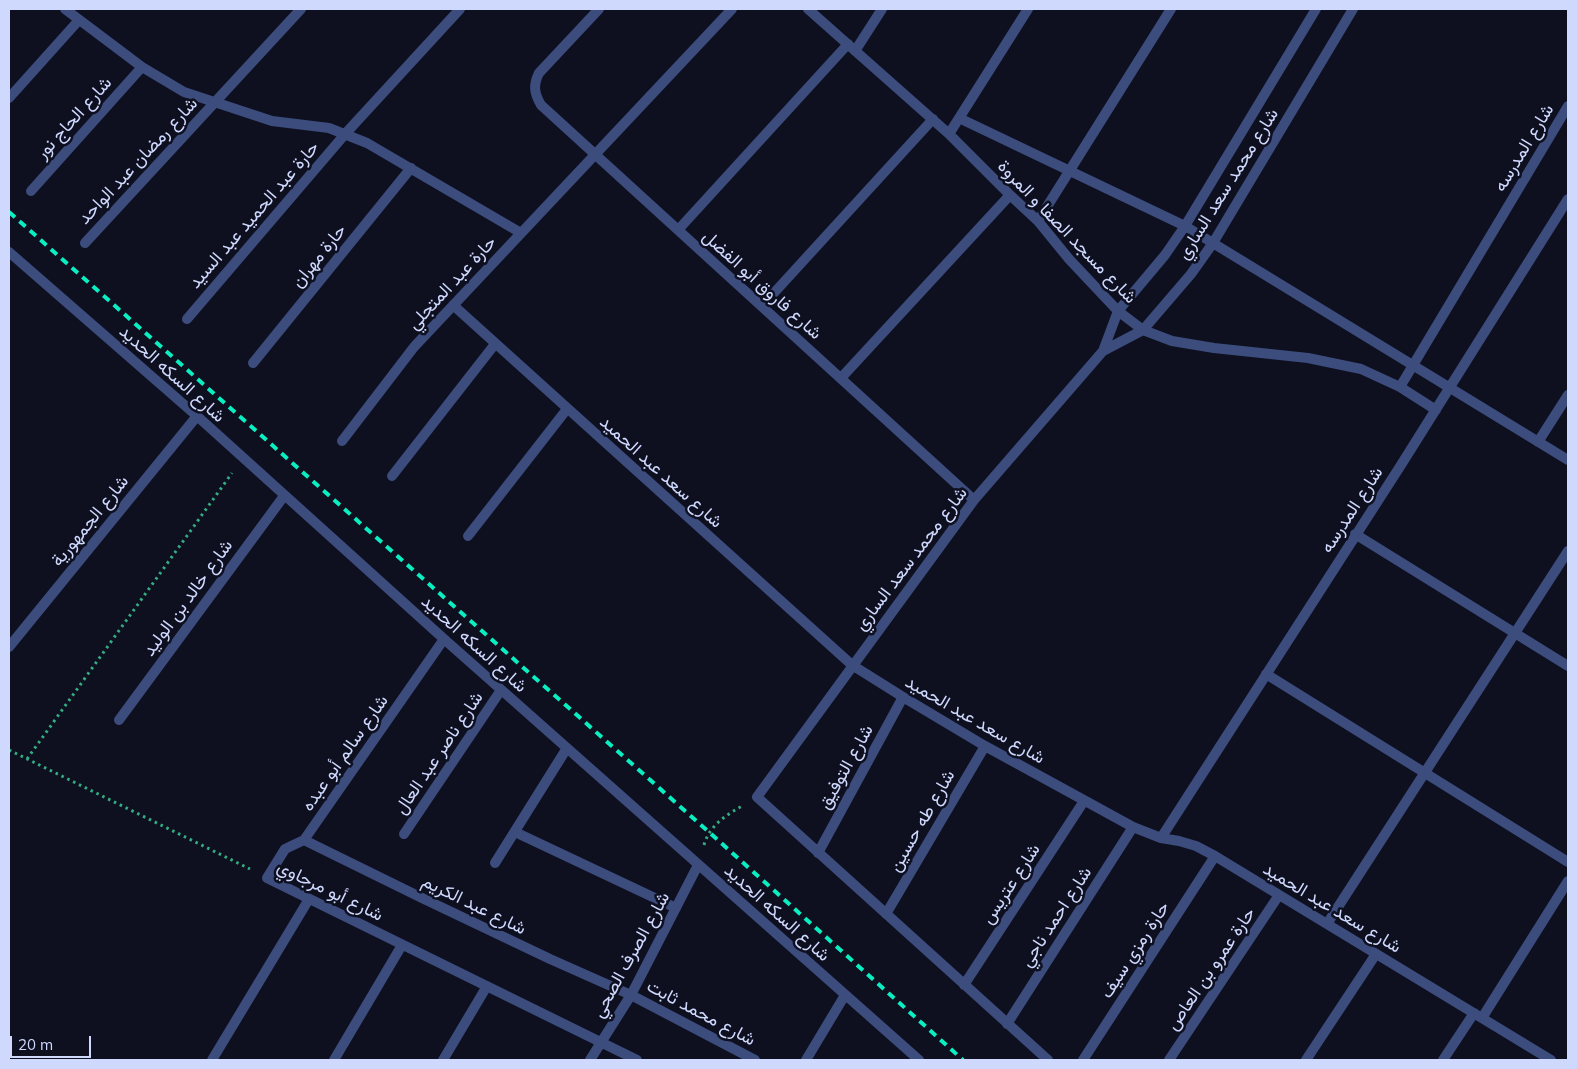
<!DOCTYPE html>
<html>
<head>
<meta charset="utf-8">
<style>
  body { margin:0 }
  #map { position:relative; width:1577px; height:1069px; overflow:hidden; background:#0e1020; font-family:Mulish,sans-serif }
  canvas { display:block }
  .frame { position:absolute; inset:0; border:10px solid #cfd8fd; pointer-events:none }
  .scale { position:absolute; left:10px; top:1036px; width:81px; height:22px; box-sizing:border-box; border:2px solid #cfd8fd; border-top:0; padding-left:6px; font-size:15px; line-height:18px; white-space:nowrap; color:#cfd8fd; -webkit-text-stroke:4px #0e1020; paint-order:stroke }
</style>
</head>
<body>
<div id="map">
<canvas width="1577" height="1069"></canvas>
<div class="frame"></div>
<div class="scale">20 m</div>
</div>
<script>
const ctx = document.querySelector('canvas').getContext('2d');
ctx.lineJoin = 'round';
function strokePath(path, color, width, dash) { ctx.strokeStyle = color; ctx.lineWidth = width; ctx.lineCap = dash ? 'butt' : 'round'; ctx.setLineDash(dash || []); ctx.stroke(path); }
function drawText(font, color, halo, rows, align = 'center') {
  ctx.font = font + ' Mulish,Vazirmatn,sans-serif'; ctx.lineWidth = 5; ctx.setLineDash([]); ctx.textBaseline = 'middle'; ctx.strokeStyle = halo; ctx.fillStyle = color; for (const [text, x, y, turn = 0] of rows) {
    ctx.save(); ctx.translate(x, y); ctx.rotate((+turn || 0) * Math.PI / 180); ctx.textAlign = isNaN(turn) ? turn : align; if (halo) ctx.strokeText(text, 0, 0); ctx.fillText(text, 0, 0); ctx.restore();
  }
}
strokePath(new Path2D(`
  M 9,750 L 250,869
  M 27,759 L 232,473
  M 704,845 C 709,826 726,815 742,806`), '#33ad81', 3, [2.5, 4]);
strokePath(new Path2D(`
  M 65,9 L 142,67 L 184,92 L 272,121 L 329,128 L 367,143 L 521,233
  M 599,9 L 539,73 C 533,85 534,93 541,105 L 974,500
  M 808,9 L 949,134 L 1010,195 L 1038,221 L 1069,259 L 1118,311 L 1143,330 L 1172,341 L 1214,348 L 1308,358 L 1361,369 L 1400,387 L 1436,410
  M 855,51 L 882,9
  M 9,98 L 79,20
  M 959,118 L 1185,226 L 1568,460
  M 949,134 L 1028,9
  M 31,191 L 142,67
  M 1038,221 L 1171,9
  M 678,230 L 848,44
  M 85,243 L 301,9
  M 9,252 L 197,416 L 444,639 L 919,1060
  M 453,305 L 852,665 L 903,697 L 985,746 L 1133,827 L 1161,838 L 1179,841 L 1196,846 L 1215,856 L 1551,1060
  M 762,306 L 933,119
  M 187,319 L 346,133 L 460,9
  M 1103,351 L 1143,330 L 1191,274 L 1213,243 L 1353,9
  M 253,363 L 411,168
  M 841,378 L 1010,195
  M 1400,387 L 1568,106
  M 342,441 L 414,347 L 732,9
  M 1538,442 L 1568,395
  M 392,476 L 495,344
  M 1355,534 L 1568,666
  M 468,536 L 567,409
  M 444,639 L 304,840 L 285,849 L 267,878 L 637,1060
  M 9,647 L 197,416
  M 1266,674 L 1568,862
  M 119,720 L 284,496
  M 515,832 L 676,908
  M 404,834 L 501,690
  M 1161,838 L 1401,465 L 1568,199
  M 304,840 L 422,898 L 550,959 L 631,995 L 755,1060
  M 818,853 L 903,697
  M 495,863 L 567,748
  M 886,914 L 985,746
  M 1327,924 L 1568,551
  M 964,985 L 1084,801
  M 1482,1018 L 1568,881
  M 1007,1024 L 1133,827
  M 212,1060 L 309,899
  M 334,1060 L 402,945
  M 443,1060 L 487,986
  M 590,1060 L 631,995 L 698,865
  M 806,1060 L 845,995
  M 1048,1060 L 757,797 L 974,500 L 1103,351 L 1118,311 L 1165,255 L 1185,226 L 1316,9
  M 1083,1060 L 1215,856
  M 1169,1060 L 1279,895
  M 1306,1060 L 1376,954
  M 1443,1060 L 1474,1013`), '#3b4c7d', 10);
strokePath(new Path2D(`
  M 9,212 L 710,833 L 963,1060`), '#0aeec1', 4, [8, 6]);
drawText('18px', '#cfd8fd', '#0e1020', [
  ["شارع الحاج نور",74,118,-48],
  ["شارع المدرسه",1524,148,-59],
  ["شارع رمضان عبد الواحد",138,161,-47],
  ["شارع محمد سعد الساري",1228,184,-58],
  ["حارة عبد الحميد عبد السيد",254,215,-49],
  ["شارع مسجد الصفا و المروة",1067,232,46],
  ["حارة مهران",319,256,-51],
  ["حارة عبد المتجلي",452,283,-47],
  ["شارع فاروق أبو الفضل",762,285,42],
  ["شارع السكه الحديد",172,374,42],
  ["شارع سعد عبد الحميد",661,472,42],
  ["شارع المدرسه",1352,510,-57],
  ["شارع الجمهورية",90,521,-51],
  ["شارع محمد سعد الساري",911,559,-53],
  ["شارع خالد بن الوليد",188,598,-54],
  ["شارع السكه الحديد",474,644,42],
  ["شارع سعد عبد الحميد",975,720,30],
  ["شارع سالم أبو عبده",345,753,-55],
  ["شارع ناصر عبد العال",439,753,-56],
  ["شارع التوفيق",846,767,-61],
  ["شارع طه حسين",922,821,-60],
  ["شارع عتريس",1011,884,-57],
  ["شارع أبو مرجاوي",330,891,26],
  ["شارع عبد الكريم",474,905,26],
  ["شارع سعد عبد الحميد",1332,908,31],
  ["شارع السكه الحديد",777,913,42],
  ["شارع احمد ناجي",1056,917,-57],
  ["حارة رمزي سيف",1135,950,-57],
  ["شارع الصرف الصحي",631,955,-61],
  ["حارة عمرو بن العاص",1211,969,-56],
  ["شارع محمد ثابت",701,1013,28]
]);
</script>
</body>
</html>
